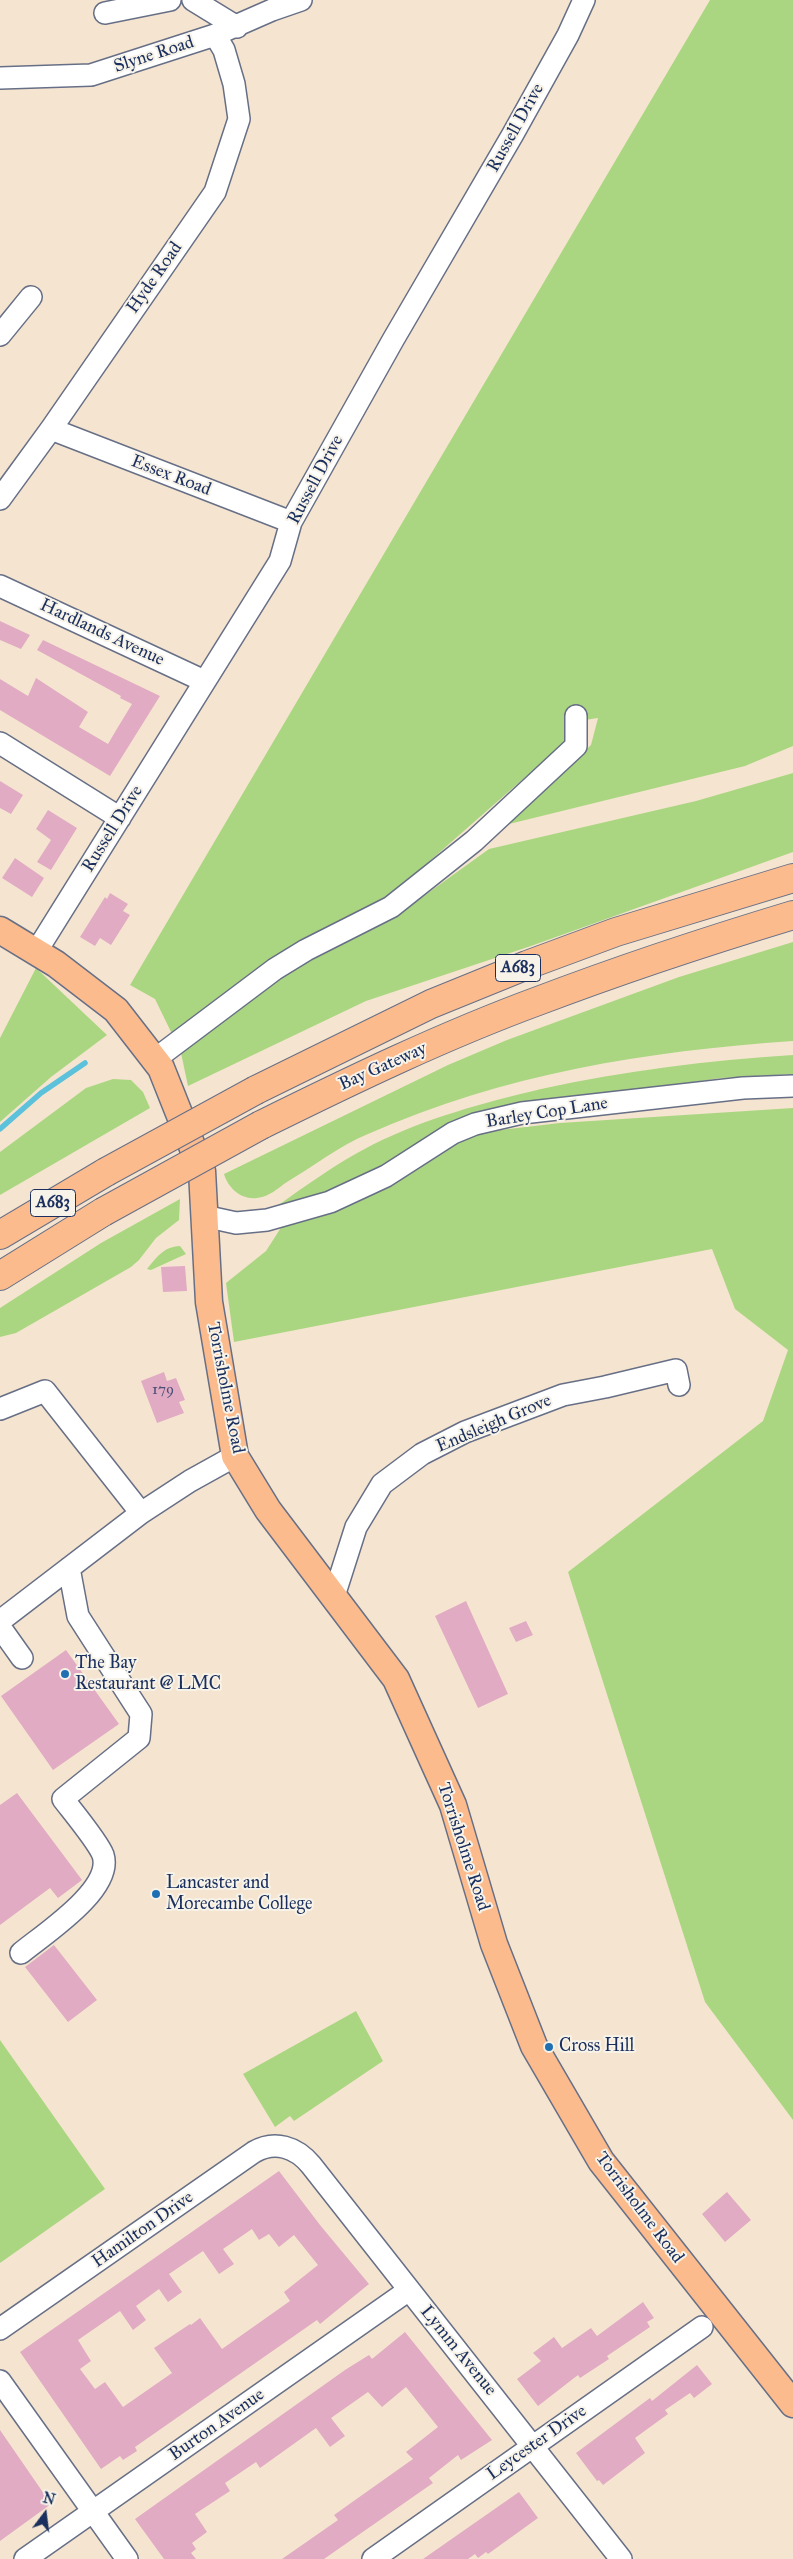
<!DOCTYPE html>
<html>
<head>
<meta charset="utf-8">
<style>
  body { margin:0 }
  #map { position:relative; width:793px; height:2559px; overflow:hidden; background:#f5e5d0; font-family:"IM FELL Great Primer",serif }
  canvas { display:block }
  .north { position:absolute; left:20px; top:2489px; width:50px; height:50px; -webkit-text-stroke:4px #f7f3e8; paint-order:stroke; rotate:15deg; font-size:14px; font-weight:700; line-height:20px; text-align:center; color:#1b2f5e }
  .north::after { content:''; display:block; margin:auto; width:18px; height:22px; background:#1b2f5e; clip-path:polygon(50% 0,100% 100%,50% 72%,0 100%) }
</style>
</head>
<body>
<div id="map">
<canvas width="793" height="2559"></canvas>
<div class="north">N</div>
</div>
<script>
const ctx = document.querySelector('canvas').getContext('2d');
ctx.lineJoin = 'round';
function fill(path, color) { ctx.fillStyle = color; ctx.fill(path, 'evenodd'); }
function strokePath(path, color, width, dash) { ctx.strokeStyle = color; ctx.lineWidth = width; ctx.lineCap = dash ? 'butt' : 'round'; ctx.setLineDash(dash || []); ctx.stroke(path); }
function drawText(font, color, halo, rows, align = 'center') {
  ctx.font = font + ' "IM FELL Great Primer",serif'; ctx.lineWidth = 4; ctx.setLineDash([]); ctx.textBaseline = 'middle'; ctx.strokeStyle = halo; ctx.fillStyle = color; for (const [text, x, y, turn = 0] of rows) {
    ctx.save(); ctx.translate(x, y); ctx.rotate((+turn || 0) * Math.PI / 180); ctx.textAlign = isNaN(turn) ? turn : align; if (halo) ctx.strokeText(text, 0, 0); ctx.fillText(text, 0, 0); ctx.restore();
  }
}
fill(new Path2D(`
  M 710,0 L 793,0 L 793,746 L 745,766 L 505,825 L 591,745 L 598,718 L 565,723 L 564,743 L 383,902 L 173,1036 L 155,999 L 130,985 Z
  M 793,773 L 793,852 L 531,946 L 366,1001 L 188,1086 L 181,1053 L 291,971 L 396,916 L 489,849 L 696,801 Z
  M 793,942 L 793,1041 C 646,1051 504,1074 368,1134 C 339,1146 314,1166 287,1182 C 278,1188 269,1197 257,1198 C 241,1200 228,1188 224,1174 L 448,1065 L 507,1040 L 679,977 Z
  M 36,968 L 107,1035 L 51,1077 L 0,1122 L 0,1038 Z
  M 793,1055 L 793,1074 L 721,1078 L 478,1113 L 445,1125 L 378,1169 L 312,1199 L 273,1209 C 305,1186 337,1163 372,1145 C 426,1118 483,1103 541,1089 C 624,1071 708,1060 793,1055 Z
  M 113,1079 L 131,1080 L 143,1092 L 150,1108 L 0,1195 L 0,1152 L 86,1088 Z
  M 793,1108 L 793,2120 L 705,2002 L 568,1572 L 763,1421 L 788,1350 L 735,1309 L 712,1249 L 234,1342 L 226,1283 L 266,1251 L 282,1226 L 434,1156 L 474,1133 L 560,1123 Z
  M 180,1199 L 179,1220 L 156,1238 L 139,1260 L 131,1267 L 16,1333 L 0,1337 L 0,1308 L 101,1243 Z
  M 180,1246 L 186,1254 L 151,1270 L 147,1269 C 157,1257 163,1247 180,1246 Z
  M 356,2011 L 383,2061 L 294,2121 L 290,2116 L 275,2127 L 243,2074 Z
  M 0,2040 L 105,2189 L 0,2263 Z`), '#abd681');
strokePath(new Path2D(`
  M 0,1129 L 41,1093 L 85,1063`), '#5cc1da', 5.5);
fill(new Path2D(`
  M 0,621 L 30,635 L 21,649 L 0,640 Z
  M 43,640 L 160,696 L 110,776 L 0,710 L 0,679 L 28,696 L 36,678 L 88,712 L 79,727 L 108,744 L 118,727 L 132,704 L 120,698 L 121,696 L 37,650 Z
  M 0,781 L 23,795 L 11,814 L 0,808 Z
  M 48,810 L 77,828 L 51,870 L 37,862 L 51,840 L 36,829 Z
  M 15,858 L 44,878 L 32,897 L 2,878 Z
  M 110,893 L 128,904 L 123,911 L 130,915 L 111,945 L 100,938 L 95,946 L 80,937 L 105,897 L 107,899 Z
  M 185,1266 L 187,1291 L 163,1292 L 161,1267 Z
  M 164,1372 L 167,1381 L 176,1378 L 185,1400 L 179,1402 L 184,1413 L 157,1423 L 141,1381 Z
  M 466,1601 L 508,1694 L 478,1708 L 435,1616 Z
  M 526,1621 L 533,1635 L 516,1642 L 509,1628 Z
  M 66,1650 L 119,1724 L 53,1770 L 1,1696 Z
  M 17,1793 L 82,1880 L 58,1898 L 50,1888 L 0,1925 L 0,1805 Z
  M 54,1945 L 97,2000 L 68,2022 L 25,1967 Z
  M 279,2171 L 320,2225 L 369,2284 L 320,2324 L 317,2320 L 135,2447 L 137,2451 L 123,2460 L 120,2456 L 101,2469 L 20,2352 ZM 252,2229 L 259,2240 L 269,2234 L 279,2247 L 294,2235 L 318,2265 L 284,2292 L 290,2301 L 222,2349 L 200,2318 L 191,2325 L 190,2324 L 154,2348 L 172,2373 L 123,2407 L 105,2382 L 95,2389 L 80,2369 L 91,2361 L 78,2340 L 120,2311 L 133,2330 L 146,2320 L 136,2306 L 159,2289 L 168,2302 L 182,2292 L 169,2274 L 203,2251 L 219,2274 L 234,2264 L 223,2249 Z
  M 727,2192 L 751,2220 L 725,2242 L 702,2214 Z
  M 643,2302 L 654,2318 L 647,2322 L 650,2327 L 607,2356 L 609,2359 L 580,2378 L 578,2375 L 538,2406 L 517,2379 L 541,2361 L 533,2353 L 554,2337 L 562,2348 L 591,2328 L 597,2336 Z
  M 405,2332 L 492,2440 L 461,2460 L 458,2455 L 429,2478 L 433,2483 L 324,2559 L 282,2559 L 338,2520 L 334,2515 L 413,2459 L 406,2452 L 438,2427 L 406,2387 L 382,2407 L 368,2392 L 331,2418 L 345,2436 L 330,2447 L 316,2428 L 260,2468 L 256,2462 L 225,2483 L 230,2491 L 195,2514 L 207,2532 L 192,2543 L 196,2549 L 191,2553 L 196,2559 L 164,2559 L 135,2519 L 345,2370 L 369,2355 L 372,2359 Z
  M 697,2365 L 712,2384 L 694,2398 L 690,2393 L 665,2410 L 668,2414 L 635,2438 L 645,2453 L 603,2485 L 599,2480 L 597,2481 L 576,2453 L 650,2398 L 652,2401 Z
  M 0,2430 L 51,2504 L 0,2541 Z
  M 519,2492 L 538,2518 L 488,2554 L 486,2552 L 478,2558 L 475,2554 L 468,2559 L 423,2559 Z`), '#e1abc3');
const minor = new Path2D(`
  M 193,0 L 237,27
  M 105,13 L 170,0
  M 0,78 L 91,75 L 215,35 L 272,10 L 301,0
  M 0,335 L 31,297
  M 51,429 L 291,522
  M 0,499 L 51,429 L 215,192 L 239,119 L 234,84 L 224,50 L 215,35
  M 0,586 L 204,681
  M 0,743 L 120,818
  M 36,952 L 280,561 L 291,522 L 393,340 L 513,134 L 568,35 L 584,0
  M 154,1060 L 275,969 L 306,950 L 391,907 L 474,841 L 576,746 L 576,716
  M 204,1216 L 236,1223 L 267,1220 L 330,1202 L 386,1176 L 453,1133 L 475,1124 L 522,1113 L 743,1088 L 793,1086
  M 0,1409 L 45,1391 L 141,1513
  M 334,1596 L 356,1527 L 382,1484 L 422,1454 L 465,1432 L 563,1395 L 605,1387 L 676,1370 L 679,1385
  M 0,1621 L 141,1513 L 190,1481 L 235,1456
  M 0,1627 L 22,1658
  M 21,1953 C 44,1934 114,1889 103,1855 C 98,1842 73,1812 63,1799 L 139,1738 L 141,1714 L 78,1616 L 69,1568
  M 0,2329 L 254,2152 C 275,2140 296,2147 311,2165 L 621,2559
  M 0,2381 L 127,2559
  M 25,2559 L 409,2290
  M 373,2559 L 702,2327`);
const major = new Path2D(`
  M 0,930 L 56,964 L 116,1010 L 161,1068 L 202,1171 L 209,1302 L 235,1456 L 268,1510 L 396,1679 L 453,1805 L 494,1944 L 534,2046 L 601,2161 L 793,2404`);
const highway = new Path2D(`
  M 256,1090 L 431,1004 L 527,965 L 616,932 L 793,878
  M 261,1125 C 352,1080 443,1036 538,1001 C 622,969 707,941 793,915
  M 0,1235 L 106,1172
  M 0,1276 L 103,1212`);
strokePath(minor, '#676f86', 24);
strokePath(major, '#676f86', 29);
strokePath(highway, '#676f86', 30);
strokePath(minor, '#fff', 21);
strokePath(major, '#fbbb8d', 26);
strokePath(highway, '#fbbb8d', 28);
const highwayBridge = new Path2D(`
  M 106,1172 L 256,1090
  M 103,1212 L 261,1125`);
strokePath(highwayBridge, '#676f86', 30, []);
strokePath(highwayBridge, '#fbbb8d', 28);
for (const [x, y, r, color] of [
  [65,1674,5,"#1f6fb2"],
  [156,1894,5,"#1f6fb2"],
  [549,2047,5,"#1f6fb2"]
]) { const dot = new Path2D(); dot.arc(x, y, r, 0, 2 * Math.PI); ctx.fillStyle = color; ctx.fill(dot); strokePath(dot, '#f7f3e8', 2); }
drawText('15px', '#4c4e77', null, [
  ["179",163,1390]
]);
for (const [x, y, w] of [
  [518,968,45],
  [53,1203,45]
]) { const box = new Path2D(); box.roundRect(x - w / 2, y - 13.5, w, 27, 4); ctx.fillStyle = '#f7f3e8'; ctx.fill(box); strokePath(box, '#1b2f5e', 1); }
drawText('bold 16px', '#1b2f5e', null, [
  ["A683",518,968],
  ["A683",53,1203]
]);
drawText('18px', '#1b2f5e', '#f7f3e8', [
  ["Slyne Road",154,55,-18],
  ["Russell Drive",516,128,-61],
  ["Hyde Road",155,278,-55],
  ["Essex Road",171,476,21],
  ["Russell Drive",316,480,-62],
  ["Hardlands Avenue",102,633,25],
  ["Russell Drive",113,829,-58],
  ["Bay Gateway",383,1067,-24],
  ["Barley Cop Lane",547,1113,-9],
  ["Torrisholme Road",225,1388,79],
  ["Endsleigh Grove",494,1424,-23],
  ["Torrisholme Road",463,1847,72],
  ["Torrisholme Road",639,2208,53],
  ["Hamilton Drive",143,2230,-35],
  ["Lymm Avenue",458,2351,51],
  ["Burton Avenue",217,2425,-35],
  ["Leycester Drive",537,2443,-35]
]);
drawText('18px', '#1b2f5e', '#f7f3e8', [
  ["The Bay",75,1664],
  ["Restaurant @ LMC",75,1685],
  ["Lancaster and",166,1884],
  ["Morecambe College",166,1905],
  ["Cross Hill",559,2047]
], 'left');
</script>
</body>
</html>
